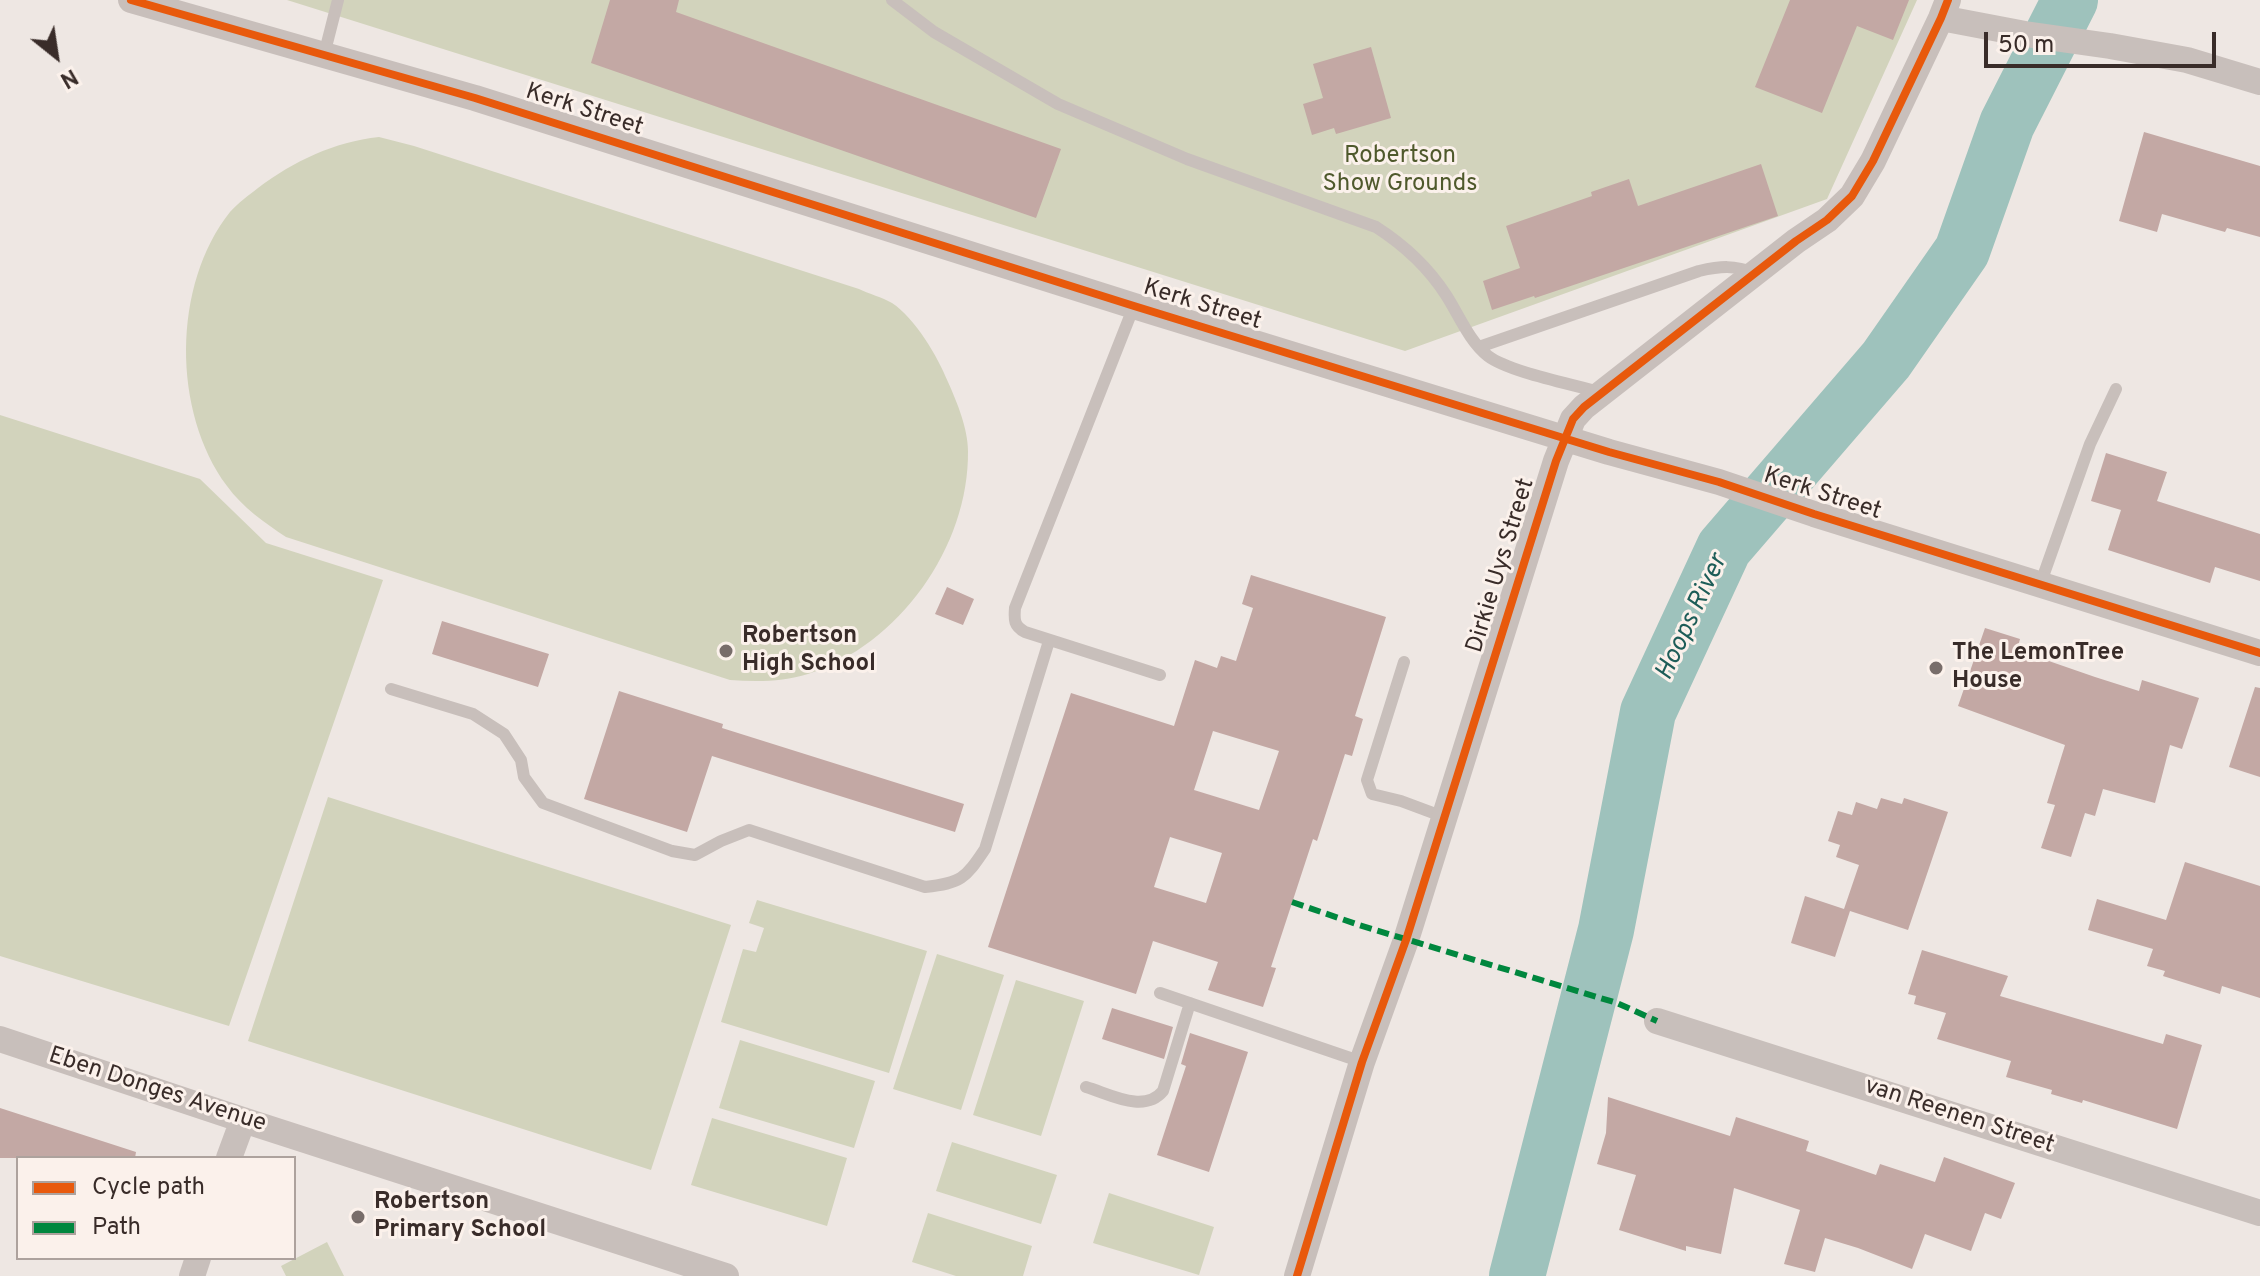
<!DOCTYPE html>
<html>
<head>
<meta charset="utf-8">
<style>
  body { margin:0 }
  #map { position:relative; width:2260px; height:1276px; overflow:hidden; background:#eee7e3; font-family:Overpass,sans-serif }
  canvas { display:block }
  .legend { position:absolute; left:16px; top:1156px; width:280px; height:104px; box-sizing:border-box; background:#fbf1eb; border:2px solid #ada29d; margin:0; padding:10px 14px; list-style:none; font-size:24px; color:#392c29 }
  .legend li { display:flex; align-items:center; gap:16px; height:40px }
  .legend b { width:40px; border:2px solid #ada29d }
  .north { position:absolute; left:16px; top:16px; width:80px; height:80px; -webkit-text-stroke:6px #fbf1eb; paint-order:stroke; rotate:150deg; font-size:22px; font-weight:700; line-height:32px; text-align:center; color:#392c29 }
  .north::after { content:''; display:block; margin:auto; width:28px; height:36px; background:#392c29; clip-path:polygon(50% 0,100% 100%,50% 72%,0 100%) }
  .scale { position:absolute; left:1984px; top:32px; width:232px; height:36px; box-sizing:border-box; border:4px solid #392c29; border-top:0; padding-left:10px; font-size:24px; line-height:28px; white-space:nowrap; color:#392c29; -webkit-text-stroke:6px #fbf1eb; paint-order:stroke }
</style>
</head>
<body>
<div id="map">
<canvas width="2260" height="1276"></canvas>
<ul class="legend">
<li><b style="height:10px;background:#e8590c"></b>Cycle path</li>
<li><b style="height:10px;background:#00873e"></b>Path</li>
</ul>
<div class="north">N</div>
<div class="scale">50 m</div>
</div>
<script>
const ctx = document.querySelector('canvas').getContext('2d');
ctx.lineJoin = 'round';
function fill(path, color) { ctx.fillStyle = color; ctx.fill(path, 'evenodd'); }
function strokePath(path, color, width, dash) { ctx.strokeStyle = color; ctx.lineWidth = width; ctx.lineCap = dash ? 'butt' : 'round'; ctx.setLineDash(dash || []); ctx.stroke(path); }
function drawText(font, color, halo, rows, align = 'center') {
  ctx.font = font + ' Overpass,sans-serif'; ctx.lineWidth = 6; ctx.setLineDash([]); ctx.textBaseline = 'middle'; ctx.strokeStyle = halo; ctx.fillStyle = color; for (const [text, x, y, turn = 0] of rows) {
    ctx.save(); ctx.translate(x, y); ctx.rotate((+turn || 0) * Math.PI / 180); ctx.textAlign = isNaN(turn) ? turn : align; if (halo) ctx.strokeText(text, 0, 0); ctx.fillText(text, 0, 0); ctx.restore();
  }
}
fill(new Path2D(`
  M 287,0 L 1917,0 L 1827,199 L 1405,351 Z
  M 379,137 L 414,146 L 859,289 C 869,294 882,297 892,303 C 915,318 938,357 948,382 C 957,402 968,429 968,451 C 969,547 899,645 808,674 C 783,682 756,682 730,680 L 286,537 C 265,523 242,507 227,486 C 172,412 172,285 230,212 C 238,203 249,195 258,188 C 294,161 334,142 379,137 Z
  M 0,415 L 200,479 L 266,543 L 383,580 L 229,1026 L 0,956 Z
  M 328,797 L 731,925 L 651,1170 L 248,1041 Z
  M 757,900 L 927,951 L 889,1073 L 721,1022 L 743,949 L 756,952 L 764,928 L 749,923 Z
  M 937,954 L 1004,975 L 961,1110 L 893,1089 Z
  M 1016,980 L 1084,1001 L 1041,1136 L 973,1115 Z
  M 740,1040 L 875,1081 L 854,1148 L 719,1108 Z
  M 712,1118 L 847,1158 L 827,1226 L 691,1185 Z
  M 952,1142 L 1057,1175 L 1041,1224 L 936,1191 Z
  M 1109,1193 L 1214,1227 L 1199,1275 L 1093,1243 Z
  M 928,1213 L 1032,1246 L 1023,1276 L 956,1276 L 912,1262 Z
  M 327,1242 L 344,1276 L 286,1276 L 281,1266 Z`), '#d2d3bc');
strokePath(new Path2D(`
  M 1517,1276 L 1606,930 L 1648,712 L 1724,548 L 1886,360 L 1962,251 L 2007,124 L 2070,0`), '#9ec2bc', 56);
fill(new Path2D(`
  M 610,0 L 679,0 L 676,12 L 1061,149 L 1036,218 L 591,63 Z
  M 1790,0 L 1909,0 L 1893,40 L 1857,26 L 1822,113 L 1755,87 Z
  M 1371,47 L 1391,118 L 1336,134 L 1334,128 L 1312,135 L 1303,104 L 1323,98 L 1313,64 Z
  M 2144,132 L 2260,166 L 2260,237 L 2227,228 L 2225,232 L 2162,214 L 2157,232 L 2119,221 Z
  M 1761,164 L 1778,216 L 1535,298 L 1534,296 L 1492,310 L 1483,281 L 1520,268 L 1506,226 L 1592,196 L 1591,192 L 1629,179 L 1638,206 Z
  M 2106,453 L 2167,472 L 2157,501 L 2260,534 L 2260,581 L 2215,567 L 2210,583 L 2108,550 L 2121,510 L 2091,501 Z
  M 1251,575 L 1386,617 L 1355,716 L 1363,719 L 1352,756 L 1345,754 L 1317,841 L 1313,839 L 1271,967 L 1276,968 L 1263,1007 L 1208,990 L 1218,962 L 1153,941 L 1136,994 L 988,947 L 1071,693 L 1174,726 L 1195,660 L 1217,668 L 1221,656 L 1236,661 L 1253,608 L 1242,604 ZM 1213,731 L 1279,751 L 1259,810 L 1194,790 ZM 1170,837 L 1222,853 L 1206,903 L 1154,887 Z
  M 947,587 L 974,599 L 963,625 L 935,614 Z
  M 442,621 L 549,654 L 538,687 L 432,654 Z
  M 1985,628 L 2020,639 L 2017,650 L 2095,677 L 2139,691 L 2142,680 L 2199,698 L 2182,749 L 2170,745 L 2155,803 L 2103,789 L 2095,816 L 2085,813 L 2071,857 L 2041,848 L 2055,805 L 2047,803 L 2065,745 L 1958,706 Z
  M 2255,687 L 2260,688 L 2260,777 L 2229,767 Z
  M 619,691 L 723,724 L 722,728 L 964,804 L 955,832 L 712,756 L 687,832 L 584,799 Z
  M 1881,798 L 1902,804 L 1904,798 L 1948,812 L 1908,930 L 1850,911 L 1835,957 L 1791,943 L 1805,896 L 1847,910 L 1844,909 L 1859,865 L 1836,857 L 1840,845 L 1828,841 L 1838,811 L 1852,815 L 1856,802 L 1877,809 Z
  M 2185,862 L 2260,886 L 2260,998 L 2222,986 L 2220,994 L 2163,976 L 2165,971 L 2147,966 L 2153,949 L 2088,930 L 2097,899 L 2166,920 Z
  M 1922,950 L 2008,976 L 2000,996 L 2163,1044 L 2166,1034 L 2202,1045 L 2177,1129 L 2083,1100 L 2082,1103 L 2051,1094 L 2052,1090 L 2006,1077 L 2011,1061 L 1937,1039 L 1946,1013 L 1914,1004 L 1916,996 L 1908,994 Z
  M 1112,1008 L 1173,1027 L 1164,1059 L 1102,1039 Z
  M 1190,1033 L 1248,1052 L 1209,1172 L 1157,1155 L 1186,1066 L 1181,1064 Z
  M 1608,1097 L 1730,1136 L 1736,1117 L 1809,1141 L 1806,1151 L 1876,1175 L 1880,1164 L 1935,1182 L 1944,1157 L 2015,1183 L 2001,1219 L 1985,1213 L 1971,1251 L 1925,1234 L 1912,1269 L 1858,1248 L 1825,1238 L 1815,1272 L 1784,1264 L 1800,1210 L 1734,1188 L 1721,1254 L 1686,1246 L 1686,1251 L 1619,1230 L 1636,1175 L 1597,1164 L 1606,1133 Z
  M 0,1108 L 136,1152 L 135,1158 L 0,1158 Z`), '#c3a8a4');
strokePath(new Path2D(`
  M 892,0 L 934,32 L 1058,104 L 1187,159 L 1376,227 C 1404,245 1428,267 1446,295 C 1459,315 1469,341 1488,356 C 1509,372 1572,384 1599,392
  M 324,55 L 338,0
  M 1134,306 L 1015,608 C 1014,620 1014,626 1025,632 L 1160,675
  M 1479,347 L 1699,271 C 1721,266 1734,265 1755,273
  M 2040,585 L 2090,444 L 2116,389
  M 1404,662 L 1367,780 L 1372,794 L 1401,801 L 1444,817
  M 391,689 L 473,714 L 504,734 L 521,760 L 524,777 L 543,803 L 672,851 L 695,855 L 721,841 L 749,830 L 925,887 C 961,883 965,879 985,849 L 1049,641
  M 1160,993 L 1362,1062
  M 1086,1087 C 1110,1094 1144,1114 1163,1091 L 1190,1003`), '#c8bfbb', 12);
strokePath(new Path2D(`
  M 131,0 L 475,98 L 1134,306 L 1609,452 L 1719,482 L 1814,514 L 2260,653
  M 1941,18 L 2025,34 L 2110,46 L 2187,60 L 2260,82
  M 1657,1021 L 2260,1213
  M 0,1039 L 243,1120 L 726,1276
  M 229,1158 L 243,1120
  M 192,1276 L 198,1258
  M 1297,1276 L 1362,1062 L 1406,940 L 1556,461 L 1573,419 L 1584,407 L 1796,241 L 1827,220 L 1852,196 L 1873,161 L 1941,18 L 1948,0`), '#c8bfbb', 26);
strokePath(new Path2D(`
  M 1292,902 L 1359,925 L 1617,1003 L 1657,1021`), '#00873e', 6, [12, 6]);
strokePath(new Path2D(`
  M 131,0 L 475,98 L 1134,306 L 1609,452 L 1719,482 L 1814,514 L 2260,653
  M 1297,1276 L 1362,1062 L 1406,940 L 1556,461 L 1573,419 L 1584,407 L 1796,241 L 1827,220 L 1852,196 L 1873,161 L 1941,18 L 1948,0`), '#e8590c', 8);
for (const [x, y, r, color] of [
  [726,651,8,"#786d6a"],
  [1936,668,8,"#786d6a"],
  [358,1217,8,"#786d6a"]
]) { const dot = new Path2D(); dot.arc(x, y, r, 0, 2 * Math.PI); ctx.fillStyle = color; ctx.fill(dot); strokePath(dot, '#fbf1eb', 3); }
drawText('24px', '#392c29', '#fbf1eb', [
  ["Kerk Street",584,111,18],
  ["Kerk Street",1202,306,17],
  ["Kerk Street",1822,495,18],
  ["Dirkie Uys Street",1502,566,-73],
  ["Eben Donges Avenue",157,1091,18],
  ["van Reenen Street",1959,1117,18]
]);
drawText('24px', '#4f592c', '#fbf1eb', [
  ["Robertson",1400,157],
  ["Show Grounds",1400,185]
]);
drawText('bold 24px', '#392c29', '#fbf1eb', [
  ["Robertson",742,637],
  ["High School",742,665],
  ["The LemonTree",1952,654],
  ["House",1952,682],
  ["Robertson",374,1203],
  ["Primary School",374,1231]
], 'left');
drawText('italic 26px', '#1d5d58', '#fbf1eb', [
  ["Hoops River",1693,618,-65]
]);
</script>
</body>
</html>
